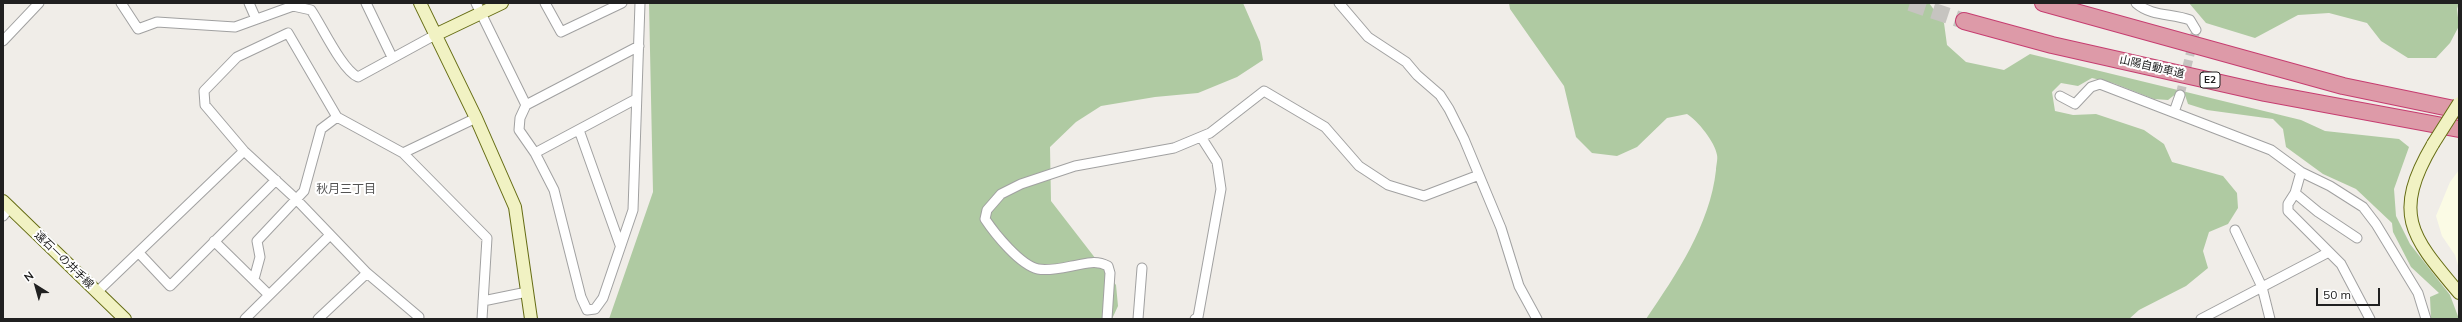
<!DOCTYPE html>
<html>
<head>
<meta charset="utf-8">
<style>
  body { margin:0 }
  #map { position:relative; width:2462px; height:322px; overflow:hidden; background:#f0ede8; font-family:Mulish,sans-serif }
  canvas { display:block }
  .frame { position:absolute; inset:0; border:4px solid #202020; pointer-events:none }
  .north { position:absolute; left:16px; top:266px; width:40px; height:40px; -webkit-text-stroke:3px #fff; paint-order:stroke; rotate:323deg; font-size:11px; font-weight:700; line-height:16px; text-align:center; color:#202020 }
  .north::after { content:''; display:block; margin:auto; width:14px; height:18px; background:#202020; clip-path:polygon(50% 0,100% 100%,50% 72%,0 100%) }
  .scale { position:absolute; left:2316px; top:288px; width:64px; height:18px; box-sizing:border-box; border:2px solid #202020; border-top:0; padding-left:5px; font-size:12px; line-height:14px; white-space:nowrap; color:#202020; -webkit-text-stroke:3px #fff; paint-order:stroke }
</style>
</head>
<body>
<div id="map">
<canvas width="2462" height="322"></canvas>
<div class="frame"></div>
<div class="north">N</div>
<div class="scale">50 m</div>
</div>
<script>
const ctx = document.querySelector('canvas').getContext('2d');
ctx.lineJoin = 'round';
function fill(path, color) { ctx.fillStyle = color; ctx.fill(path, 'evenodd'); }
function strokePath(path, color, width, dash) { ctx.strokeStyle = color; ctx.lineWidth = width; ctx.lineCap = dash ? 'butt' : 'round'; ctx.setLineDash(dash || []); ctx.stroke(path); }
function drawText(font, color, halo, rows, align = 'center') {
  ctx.font = font + ' Mulish,"Noto Sans JP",sans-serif'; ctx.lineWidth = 4; ctx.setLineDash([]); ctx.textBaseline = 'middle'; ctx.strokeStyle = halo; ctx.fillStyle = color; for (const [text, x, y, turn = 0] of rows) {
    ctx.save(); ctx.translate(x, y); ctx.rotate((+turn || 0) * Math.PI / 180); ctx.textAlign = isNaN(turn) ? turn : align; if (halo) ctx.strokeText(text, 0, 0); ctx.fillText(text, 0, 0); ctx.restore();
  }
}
fill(new Path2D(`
  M 2459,170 L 2459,269 L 2455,255 L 2442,236 L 2436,216 L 2450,182 Z`), '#fbfbe5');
fill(new Path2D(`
  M 649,3 L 1243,3 L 1260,42 L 1263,60 L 1237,77 L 1198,93 L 1155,97 L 1101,106 L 1076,122 L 1050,147 L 1051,201 L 1116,285 L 1118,306 L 1112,319 L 609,319 L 653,192 Z
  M 1509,3 L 1929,3 L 1944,23 L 1947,45 L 1966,62 L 2004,70 L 2030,54 L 2301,120 L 2325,131 L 2399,139 L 2409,147 L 2394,189 L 2396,216 L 2410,244 L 2450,295 L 2459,319 L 2431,319 L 2430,297 L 2439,293 L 2411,267 L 2393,232 L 2392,223 L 2356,189 L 2323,174 L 2286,147 L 2283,129 L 2273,119 L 2207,110 L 2188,104 L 2185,95 L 2177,93 L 2168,100 L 2154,99 L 2113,83 L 2092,78 L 2078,86 L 2061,83 L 2052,92 L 2055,111 L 2073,115 L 2096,114 L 2144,130 L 2164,144 L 2172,162 L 2223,176 L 2237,193 L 2238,208 L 2228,224 L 2209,232 L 2203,251 L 2208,268 L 2186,286 L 2139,310 L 2129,319 L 1646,319 C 1676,275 1710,225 1716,170 C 1716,166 1718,159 1717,155 C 1715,142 1698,121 1687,114 L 1667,118 L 1637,147 L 1617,156 L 1592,153 L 1576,137 L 1564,86 L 1510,9 Z
  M 2189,3 L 2459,3 L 2457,9 L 2459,26 L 2450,43 L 2436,58 L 2408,58 L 2381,41 L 2367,23 L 2329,13 L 2298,15 L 2255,38 L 2206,23 Z`), '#afcaa2');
strokePath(new Path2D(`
  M 2180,95 L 2196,30`), '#c6c4c0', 9, [9, 4.5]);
strokePath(new Path2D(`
  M 1910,3 L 1964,21`), '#c6c4c0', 16, [16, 8]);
const street = new Path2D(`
  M 121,3 L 138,29 L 157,22 L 235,27 L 293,6 L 311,10 C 322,26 342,70 358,77 L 435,35
  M 249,3 L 256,19
  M 366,3 L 392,57
  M 476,3 L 526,105
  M 545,3 L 561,32 L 622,3
  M 1339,3 L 1368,37 L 1406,62 L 1417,75 L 1440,95 L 1449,109 L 1464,139 L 1501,228 L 1519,286 L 1537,319
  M 2136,3 C 2152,17 2172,13 2190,20 L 2196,30
  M 3,41 L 39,3
  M 639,46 L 526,105 L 520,118 L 519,130 L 535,153 L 554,190 L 581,297 L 587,310 L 595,309 L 603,298 L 633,210 L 640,3
  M 2060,96 L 2075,104 L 2091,87 L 2100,84 L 2271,150 L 2301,172 L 2330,186 L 2363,207 L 2376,224 L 2418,293 L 2426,319
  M 2174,112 L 2180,95
  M 579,130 L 620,245
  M 403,153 L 476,118
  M 535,153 L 636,99
  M 2301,172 L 2295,193 L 2288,204 L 2288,211 L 2341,264 L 2370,319
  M 2295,193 L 2318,212 L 2357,238
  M 3,216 L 10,207
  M 2235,230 L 2262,287 L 2270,319
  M 214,241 L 269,295
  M 139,253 L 170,286 L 276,180
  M 254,279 L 260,257 L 257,241 L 304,191 L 321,129 L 337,117
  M 97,292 L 244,151
  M 483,301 L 527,292
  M 245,319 L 330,235
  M 318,319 L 367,273
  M 417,319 L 419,317 L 367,273 L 295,198 L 244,151 L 205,105 L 204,91 L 237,57 L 288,33 L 337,117 L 403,153 L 487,238 L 482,319
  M 1107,319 L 1110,273 L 1108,266 C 1095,259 1085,264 1072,266 C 1062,268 1048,271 1038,269 C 1020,265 995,234 985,219 L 987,210 L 1001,194 L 1021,184 L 1075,166 L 1174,148 L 1210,133 L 1264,91 L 1325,127 L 1359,166 L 1388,185 L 1424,196 L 1479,175
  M 1138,319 L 1142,268
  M 1195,319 L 1198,317 L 1221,189 L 1217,162 L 1201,137
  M 2201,319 L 2329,252`);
const secondary = new Path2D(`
  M 420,3 L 476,118 L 515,207 L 531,319
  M 435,35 L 502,3
  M 2433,144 C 2391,215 2412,237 2459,293
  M 3,201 L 125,319`);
const highway = new Path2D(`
  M 2043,3 L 2343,86 L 2459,110
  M 1964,21 L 2052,45 L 2265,93 L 2459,129`);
strokePath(street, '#a1a1a1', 11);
strokePath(secondary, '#656c13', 14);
strokePath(highway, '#c63d70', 18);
strokePath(street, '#fff', 9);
strokePath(secondary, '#f1f2c3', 12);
strokePath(highway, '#dd9aa8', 16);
const secondaryBridge = new Path2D(`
  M 2433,144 L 2459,103`);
strokePath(secondaryBridge, '#656c13', 14, []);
strokePath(secondaryBridge, '#f1f2c3', 12);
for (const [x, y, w] of [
  [2210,80,20]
]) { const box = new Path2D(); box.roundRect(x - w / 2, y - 8, w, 16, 3); ctx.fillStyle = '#fff'; ctx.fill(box); strokePath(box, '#202020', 1); }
drawText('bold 10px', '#202020', null, [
  ["E2",2210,80]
]);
drawText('11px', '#202020', '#fff', [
  ["山陽自動車道",2152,67,13],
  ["遠石一の井手線",64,260,44]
]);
drawText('12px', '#535353', '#fff', [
  ["秋月三丁目",346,189]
]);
</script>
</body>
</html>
